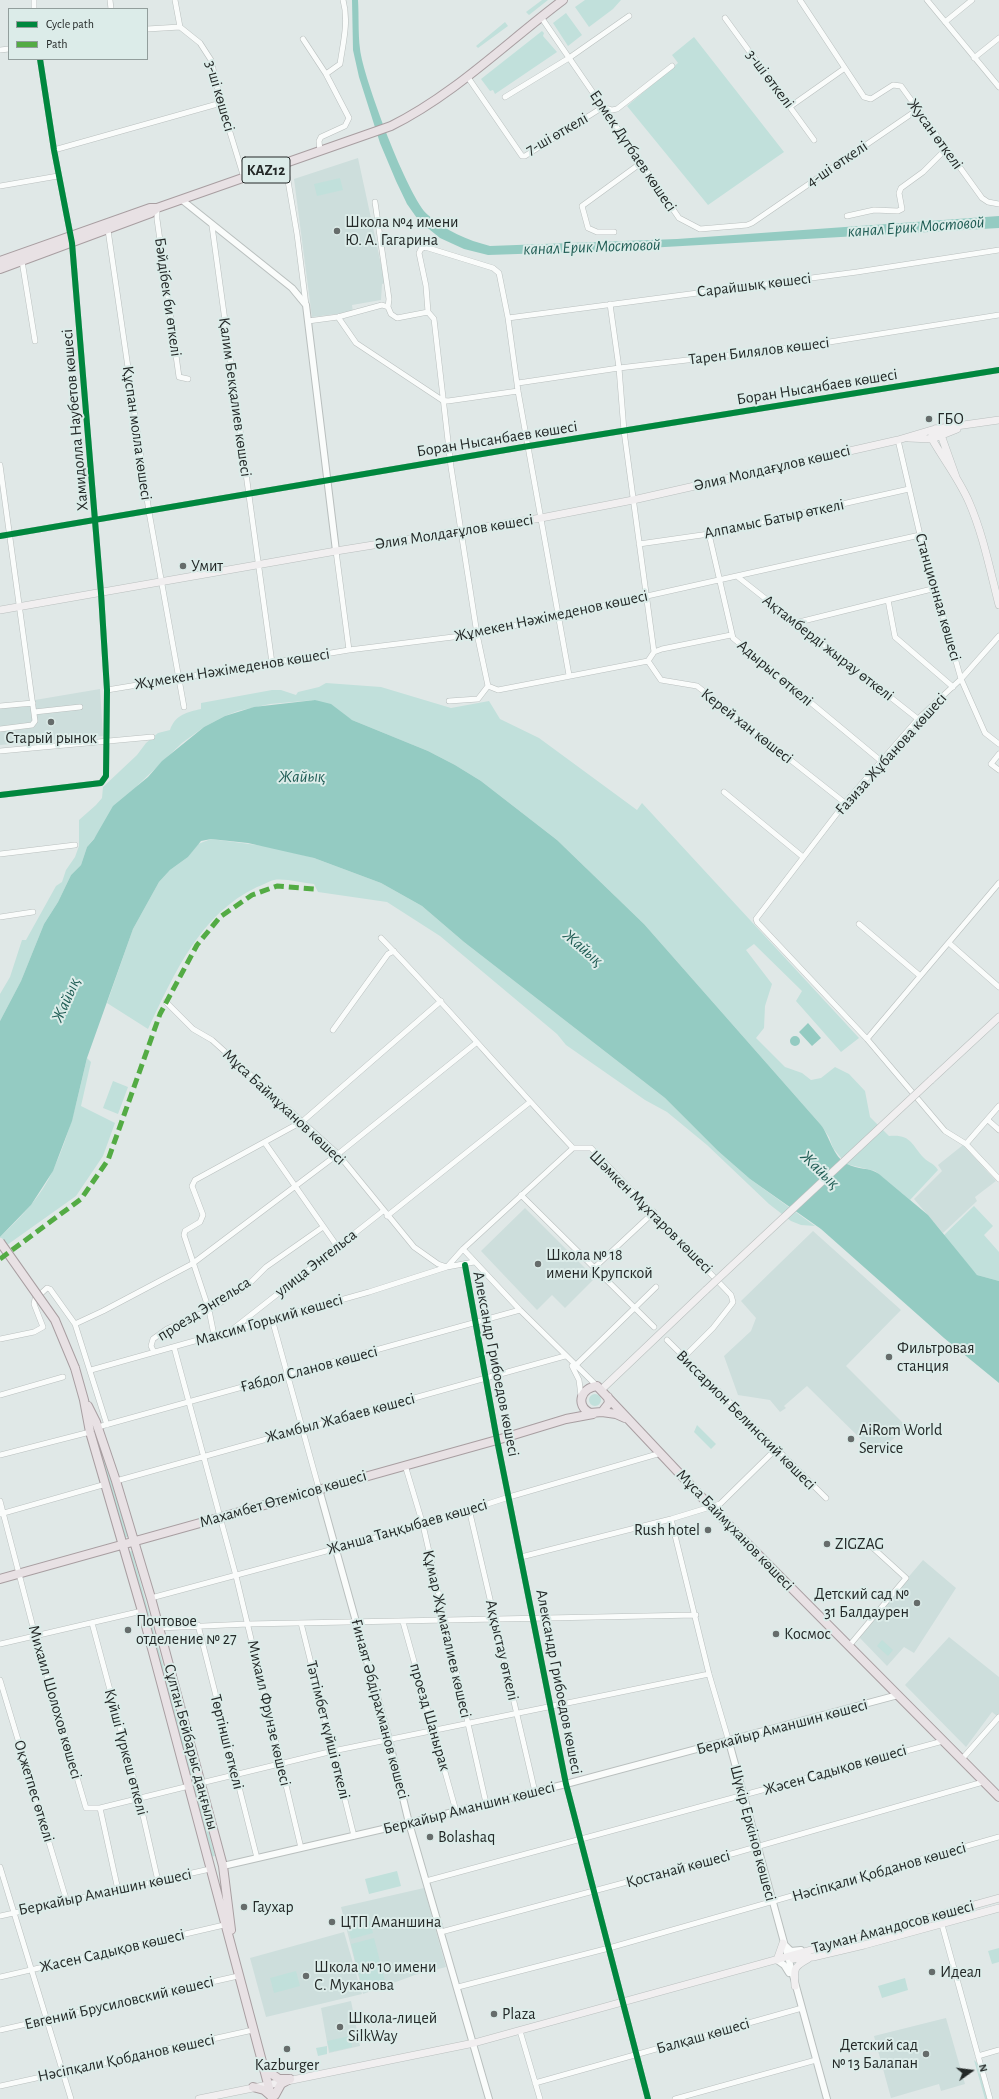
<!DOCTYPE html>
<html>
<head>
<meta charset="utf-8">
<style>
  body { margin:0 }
  #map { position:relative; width:999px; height:2099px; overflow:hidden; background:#e0e8e7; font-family:"Alegreya Sans",sans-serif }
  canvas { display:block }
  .legend { position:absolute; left:8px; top:8px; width:140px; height:52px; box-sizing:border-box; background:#dcece9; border:1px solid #929e9c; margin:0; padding:5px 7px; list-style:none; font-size:12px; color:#242928 }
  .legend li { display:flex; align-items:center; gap:8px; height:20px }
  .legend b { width:20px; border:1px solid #929e9c }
  .north { position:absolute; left:951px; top:2051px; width:40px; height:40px; -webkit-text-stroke:3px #dcece9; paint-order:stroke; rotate:76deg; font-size:11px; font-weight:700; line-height:16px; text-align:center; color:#242928 }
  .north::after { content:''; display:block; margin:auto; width:14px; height:18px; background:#242928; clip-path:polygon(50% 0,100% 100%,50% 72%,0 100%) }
</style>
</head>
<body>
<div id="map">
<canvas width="999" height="2099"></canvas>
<ul class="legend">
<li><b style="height:5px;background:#00873e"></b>Cycle path</li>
<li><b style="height:5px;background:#53ab44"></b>Path</li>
</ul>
<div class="north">N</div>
</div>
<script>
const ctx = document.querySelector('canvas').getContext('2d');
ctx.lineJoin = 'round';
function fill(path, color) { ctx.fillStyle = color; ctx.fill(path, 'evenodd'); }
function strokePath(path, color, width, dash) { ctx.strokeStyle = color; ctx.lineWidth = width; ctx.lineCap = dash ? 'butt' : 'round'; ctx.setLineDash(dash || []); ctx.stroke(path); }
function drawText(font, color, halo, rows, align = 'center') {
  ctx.font = font + ' "Alegreya Sans",sans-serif'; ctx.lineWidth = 4; ctx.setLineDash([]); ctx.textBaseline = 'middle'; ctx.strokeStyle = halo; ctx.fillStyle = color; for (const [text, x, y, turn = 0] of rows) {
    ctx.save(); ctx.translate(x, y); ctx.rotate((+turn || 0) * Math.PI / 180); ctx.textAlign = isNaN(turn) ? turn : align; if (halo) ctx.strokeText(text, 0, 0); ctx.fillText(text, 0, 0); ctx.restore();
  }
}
fill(new Path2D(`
  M 358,158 L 385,283 L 382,284 L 381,300 L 352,305 L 353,312 L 312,317 L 294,179 Z
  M 100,689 L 103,736 L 0,745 L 0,708 L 34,706 L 35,700 Z
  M 963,1145 L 996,1181 L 975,1197 L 977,1201 L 943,1233 L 914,1199 L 942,1171 L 938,1165 Z
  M 525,1208 L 595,1278 L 565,1308 L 552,1295 L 537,1310 L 481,1251 Z
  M 813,1231 L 901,1310 L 846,1366 L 907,1427 L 876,1454 L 807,1386 L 784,1406 L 786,1408 L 780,1412 L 770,1400 L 738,1395 L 724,1356 L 751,1331 L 756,1318 L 741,1301 Z
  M 923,1560 L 956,1588 L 914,1653 L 904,1647 L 887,1666 L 858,1636 Z
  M 949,1637 L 999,1677 L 999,1713 L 997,1716 L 992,1712 L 966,1747 L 905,1685 Z
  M 424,1888 L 446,1967 L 415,1975 L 363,1994 L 341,1907 Z
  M 344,1932 L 362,1994 L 266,2017 L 250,1958 Z
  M 351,2001 L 360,2046 L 329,2053 L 321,2008 Z
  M 946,2018 L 965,2084 L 941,2091 L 939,2084 L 891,2098 L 874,2036 Z`), '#cddedc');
fill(new Path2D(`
  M 542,0 L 548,0 L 529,15 L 526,12 Z
  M 585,0 L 621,0 L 613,9 L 589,27 L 575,7 Z
  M 566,13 L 582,35 L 568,46 L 553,23 Z
  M 505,22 L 508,26 L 478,48 L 476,46 Z
  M 542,31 L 544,33 L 543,36 L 557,52 L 495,94 L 493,90 L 490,91 L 481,79 Z
  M 694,37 L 784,152 L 708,205 L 627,106 L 678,63 L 672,55 Z
  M 340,178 L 343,190 L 317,196 L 314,184 Z
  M 326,683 L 381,687 L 451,708 L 489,701 L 500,719 L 539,738 L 637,810 L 642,803 L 859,1038 L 841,1052 L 796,1001 L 802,991 L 754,944 L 746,950 L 772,984 L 765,1006 L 764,1028 L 756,1038 L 785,1067 L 802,1073 L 811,1080 L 821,1078 L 835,1067 L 849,1074 L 865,1091 L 870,1117 L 889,1136 C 911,1134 911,1144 924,1158 C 929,1163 934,1163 938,1170 L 910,1200 L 875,1171 L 846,1164 L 833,1148 L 829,1137 L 821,1125 L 644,924 L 557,840 L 481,781 L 455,765 L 428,751 L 352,720 L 315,700 L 270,704 L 238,711 L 225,716 L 204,727 L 182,743 L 139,784 L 87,847 L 81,865 L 71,875 L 58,902 L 44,924 L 21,981 L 0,1021 L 0,994 L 10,977 L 22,940 L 26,940 L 56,886 L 62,882 L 66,870 L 75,857 L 79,846 L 79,820 L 96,805 L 102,798 L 103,787 L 137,755 L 146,743 L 158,733 L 170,730 C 175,715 187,712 201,709 L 201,703 L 272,690 L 281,690 L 296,695 L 298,692 L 319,687 Z
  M 211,839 L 272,847 L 314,858 L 381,883 L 422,906 L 464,942 L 665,1098 L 718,1151 L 750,1179 L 815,1226 L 801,1225 L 791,1221 L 769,1204 L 707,1145 L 667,1112 L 645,1100 L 566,1045 L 557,1034 L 440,936 L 387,902 L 318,892 L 314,884 C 303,883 284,878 274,880 C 269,881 263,885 257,887 C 200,914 174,974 148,1029 L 107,1003 L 133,929 L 159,882 L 170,870 L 188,857 L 198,844 Z
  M 87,1058 L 91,1062 L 81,1106 L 115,1123 L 103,1156 L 76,1196 L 0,1250 L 0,1237 C 20,1218 42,1196 53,1170 C 70,1135 78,1096 87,1058 Z
  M 113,1081 L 128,1087 L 118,1114 L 103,1108 Z
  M 974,1206 L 993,1226 L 984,1235 L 999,1252 L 999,1281 L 977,1275 L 943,1236 Z
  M589 1400a6 6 0 1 1 12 0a6 6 0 1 1-12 0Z
  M 697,1425 L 716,1444 L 711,1449 L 694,1432 Z
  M 106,1459 L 129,1536 L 124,1538 L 101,1461 Z
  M 132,1551 L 215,1856 L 210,1857 L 128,1552 Z
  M 882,1640 L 893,1650 L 888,1656 L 877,1646 Z
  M 397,1871 L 401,1886 L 369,1894 L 365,1879 Z
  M 370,1921 L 373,1933 L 351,1939 L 348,1926 Z
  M 374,1938 L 385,1981 L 362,1987 L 351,1944 Z
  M 999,1948 L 999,1962 L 992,1964 L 988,1951 Z
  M 296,1971 L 300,1986 L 274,1993 L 270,1978 Z
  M 905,1978 L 908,1990 L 882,1998 L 878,1986 Z
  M 350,2036 L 352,2047 L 330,2052 L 327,2041 Z
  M 327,2046 L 327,2054 L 318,2056 L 316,2048 Z
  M 974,2060 L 978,2064 L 987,2099 L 985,2099 Z`), '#c1e0db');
fill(new Path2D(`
  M 352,0 L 358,0 C 359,16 358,33 360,49 C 363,77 408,198 428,215 C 446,231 467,240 490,246 L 677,239 L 999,216 L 999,228 L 577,252 L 488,255 L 464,249 L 440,238 L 419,221 L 407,204 L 396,181 L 380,143 L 359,77 L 353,50 Z
  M 315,700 L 331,704 L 352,720 L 428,751 L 455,765 L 481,781 L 557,840 L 644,924 L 821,1125 C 830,1137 833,1157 847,1164 C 858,1170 869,1167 879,1174 L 928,1215 L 977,1275 L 999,1281 L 999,1383 L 944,1338 L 821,1229 L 750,1179 L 718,1151 L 665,1098 L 464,942 L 422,906 L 381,883 L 314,858 L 248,843 L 211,839 L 201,841 L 188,857 L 170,870 L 159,882 L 133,929 L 87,1058 L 72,1121 L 53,1171 L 31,1205 L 0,1237 L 0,1021 L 21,981 L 44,924 L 58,902 L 71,875 L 81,865 L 87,847 L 94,839 L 113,806 L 148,777 L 162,761 L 204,727 L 225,716 L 254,707 Z
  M 808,1023 L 821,1038 L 812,1046 L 799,1032 Z
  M790 1041a5 5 0 1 1 10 0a5 5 0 1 1-10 0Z`), '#94cbc2');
const minor = new Path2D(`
  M 110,0 L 111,9
  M 175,0 L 180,27 L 200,43 L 211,60 L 221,103 L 244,178
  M 800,0 L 864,97 L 871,99 L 893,85 L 901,86 L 982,198 L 988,202 L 999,204
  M 927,0 L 999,87
  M 34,9 L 34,0
  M 541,17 L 679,218 L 700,229 L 747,225 L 752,223 L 917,110
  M 725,18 L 814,140
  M 945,22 L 972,0
  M 147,29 L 180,27
  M 303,39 L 326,74
  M 0,50 L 9,49
  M 974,58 L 999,38
  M 467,76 L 522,156 L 525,156 L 603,107 L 612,110 L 617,109 L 672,66
  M 505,97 L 569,58 L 629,16
  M 791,106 L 845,68
  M 54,150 L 221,103
  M 320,151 L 319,141 L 321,137 L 345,126 L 349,118 L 326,74 L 340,64 C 343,43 349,21 343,0
  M 285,163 L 297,234 L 306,305
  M 0,186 L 58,176
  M 375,202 L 389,299 L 388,307
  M 157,208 L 157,219 L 179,377 L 188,379
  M 847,216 L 874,210 L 898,211 L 902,209 L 899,193 L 901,188 L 923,172 L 946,149
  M 212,226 L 272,663
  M 108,230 L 149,512 L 184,707
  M 614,232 L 597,232 L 588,228 L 582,206 L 641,163
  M 22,261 L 35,341
  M 610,304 L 619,368 L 624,431 L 654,652
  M 338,317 L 356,343 L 442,400 L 448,401 L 518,391
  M 508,318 L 857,272 L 999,250
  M 308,321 L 338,317 L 382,305 L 388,307 L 391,314 L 397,318 L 428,312
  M 518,383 L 619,368 L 798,347 L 999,315
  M 898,440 L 920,535 L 961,679 L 985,733 L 999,744
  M 0,465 L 35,721 L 32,725 L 0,729
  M 709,534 L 733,638 L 881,761
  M 0,536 L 529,446 L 999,370
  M 639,544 L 709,534 L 909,489
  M 336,551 L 349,650
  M 738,577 L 918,719
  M 888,600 L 895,637 L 953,687
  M 795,623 L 936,588
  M 999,636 L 961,679 L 918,719 L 845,803 L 756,919 L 757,922 L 867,1039 L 945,1131 L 966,1144 L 999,1179
  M 648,661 L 661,680 L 697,686 L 845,803
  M 488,686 L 477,634 L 451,467 L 434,319 L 428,312 L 426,286 L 419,253 L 421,249 L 425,247 L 493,268 L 499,273 L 508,318 L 518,391 L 569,675
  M 107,690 L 349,650 L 477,634 L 920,535
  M 449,701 L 478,699 L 488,686 L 498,690 L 648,661 L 654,652 L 662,649 L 731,635
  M 0,706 L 33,703
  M 34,712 L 80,707
  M 0,751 L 152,737
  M 999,754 L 991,764 L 999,770
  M 724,792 L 803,857
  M 0,795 L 101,783 L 106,776 L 107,690 L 101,593 L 72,243 L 54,150 L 40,59
  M 0,854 L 75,845
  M 0,917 L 33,912
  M 859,924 L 919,975
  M 381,938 C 447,1006 508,1079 573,1148 L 591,1148 L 731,1295 L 733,1302 L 731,1305 L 713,1328 L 684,1357
  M 949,943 L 999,987
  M 166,1002 L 193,1029 L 212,1040 L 338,1154 L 414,1247 L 438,1264 L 447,1267 L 463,1249 L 573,1148
  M 333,1030 L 388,954 L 394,951
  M 867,1039 L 999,883
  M 988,1120 L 999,1130
  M 265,1143 L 337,1246
  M 966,1144 L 999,1106
  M 521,1195 L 654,1327
  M 387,1216 L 530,1102
  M 463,1249 L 520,1310 L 597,1386
  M 465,1265 L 497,1440 L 566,1784 L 648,2099
  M 594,1268 L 654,1212
  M 272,1319 L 319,1489
  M 75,1324 L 107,1425
  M 233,1329 L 383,1211
  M 214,1335 L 209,1310 L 184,1235 L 185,1231 L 200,1222 L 203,1215 L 192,1186 L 195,1180 L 303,1121 L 441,1001
  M 0,1339 L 34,1332 L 43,1327 L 34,1304 L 35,1299 L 47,1288 L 50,1289 L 75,1324 L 103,1311 L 192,1264 L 338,1154 L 476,1043
  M 667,1340 L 826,1498
  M 174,1347 L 236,1576 L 301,1848
  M 154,1352 L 151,1346 L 153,1339 L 167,1329 L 209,1310 L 247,1286 L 266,1267 L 323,1227
  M 572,1366 L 579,1380 L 581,1396
  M 575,1366 L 656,1287
  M 91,1370 L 369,1292 L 447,1267 L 474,1262
  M 0,1395 L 63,1377
  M 98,1427 L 520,1310
  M 0,1455 L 90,1432
  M 405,1465 L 423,1525 L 486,1803
  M 116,1481 L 565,1356
  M 0,1501 L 35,1635 L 86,1808 L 100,1808 L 118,1890
  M 469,1509 L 535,1792
  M 0,1514 L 106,1484
  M 671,1519 L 709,1674 L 729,1742
  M 521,1557 L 671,1519 L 720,1504 L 776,1449
  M 151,1598 L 423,1525 L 509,1497 L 661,1453
  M 403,1622 L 456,1811
  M 92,1623 L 139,1798 L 158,1881
  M 301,1623 L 354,1836
  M 198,1625 L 257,1858
  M 159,1628 L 248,1624 L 696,1615
  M 0,1644 L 142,1611
  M 849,1646 L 906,1578 L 872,1547
  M 0,1680 L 67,1902
  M 962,1759 L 999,1717
  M 201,1783 L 333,1751 L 709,1674
  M 100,1808 L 189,1786
  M 0,1867 L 71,2099
  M 426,1881 L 943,1741
  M 939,1914 L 990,2099
  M 0,1916 L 210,1869
  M 441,1932 L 735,1853 L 983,1782
  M 0,1977 L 224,1925
  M 458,1987 L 609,1948 L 999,1837
  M 0,2030 L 238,1976
  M 520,2031 L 540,2099
  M 978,2056 L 999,2050
  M 535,2083 L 802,2008
  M 0,2086 L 253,2030
  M 675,2099 L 816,2060`);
const tertiary = new Path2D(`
  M 182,200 L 292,288 L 306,305 L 336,551
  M 319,1489 L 389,1740 L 409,1823 L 489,2099
  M 729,1742 L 827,2099
  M 223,1866 L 409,1823 L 566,1784 L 898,1695
  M 784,1944 L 791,1951 L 801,1950
  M 777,1960 L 784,1965 L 789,1973`);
const secondary = new Path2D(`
  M 909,438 L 932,439 L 957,429
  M 956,477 L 941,435 L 935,429 L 932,433 L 932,439 C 944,460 959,479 969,502 C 983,534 990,570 999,605
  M 0,610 L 336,551 L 541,518 L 633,500 L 898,440 L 935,429 L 999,420
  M 931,1080 L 999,1017
  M 601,1390 L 706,1290
  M 793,1959 L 813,1957 L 864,1945 L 999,1908
  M 777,1960 L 783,1943
  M 795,1986 C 794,1969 793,1967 808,1959
  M 199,2099 L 474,2043 L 999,1898`);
const primary = new Path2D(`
  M 0,261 L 150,208 L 157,208 L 391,126 C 454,95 507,42 563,0
  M 0,269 L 151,213 L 156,209
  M 75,1368 L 84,1400 L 90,1432 L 142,1611 L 272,2099
  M 608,1397 L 609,1403 L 602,1412 L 590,1413 C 575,1405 581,1388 597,1386 L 711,1507 L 999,1797
  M 88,1406 L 96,1422 L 116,1481 L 151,1598 L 223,1866 L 231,1930
  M 602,1412 L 616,1414 L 625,1418
  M 0,1579 L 497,1440 L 566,1419 L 593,1414
  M 269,2072 L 279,2079 L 290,2079
  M 253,2087 L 264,2090 L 271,2096
  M 275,2095 L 281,2084 L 290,2079`);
strokePath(minor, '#b9bfbe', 6);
strokePath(tertiary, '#b9bfbe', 8);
strokePath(secondary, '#b9bfbe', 8);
strokePath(primary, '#a89ea1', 10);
strokePath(minor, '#fafcfb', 5);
strokePath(tertiary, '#fafcfb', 6);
strokePath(secondary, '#f1eff0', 7);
strokePath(primary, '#e8e1e4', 8);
const secondaryBridge = new Path2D(`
  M 706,1290 L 931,1080`);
const primaryBridge = new Path2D(`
  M 0,1242 L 55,1320 L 75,1368`);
strokePath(secondaryBridge, '#b9bfbe', 8, []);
strokePath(primaryBridge, '#a89ea1', 10, []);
strokePath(secondaryBridge, '#f1eff0', 7);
strokePath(primaryBridge, '#e8e1e4', 8);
strokePath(new Path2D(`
  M 0,1259 L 81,1199 L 108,1160 L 160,1014 L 197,945 L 220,917 L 252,895 L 277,886 L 314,889`), '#53ab44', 5, [10, 5]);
strokePath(new Path2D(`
  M 0,536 L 529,446 L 999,370
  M 0,795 L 101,783 L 106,776 L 107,690 L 101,593 L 72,243 L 54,150 L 40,59
  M 465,1265 L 497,1440 L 566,1784 L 648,2099`), '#00873e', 6);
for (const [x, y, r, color] of [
  [337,231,4,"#666c6b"],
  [929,419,4,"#666c6b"],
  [183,566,4,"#666c6b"],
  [51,722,4,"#666c6b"],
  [538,1264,4,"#666c6b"],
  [889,1357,4,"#666c6b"],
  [851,1439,4,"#666c6b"],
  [708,1530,4,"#666c6b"],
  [827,1544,4,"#666c6b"],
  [917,1603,4,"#666c6b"],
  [128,1630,4,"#666c6b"],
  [776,1634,4,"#666c6b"],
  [430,1837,4,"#666c6b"],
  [244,1907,4,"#666c6b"],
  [332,1922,4,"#666c6b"],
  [932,1972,4,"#666c6b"],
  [306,1976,4,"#666c6b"],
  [494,2014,4,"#666c6b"],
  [340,2027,4,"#666c6b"],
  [287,2049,4,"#666c6b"],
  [926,2054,4,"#666c6b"]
]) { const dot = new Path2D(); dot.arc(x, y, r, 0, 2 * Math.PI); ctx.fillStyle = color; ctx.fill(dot); strokePath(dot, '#dcece9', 1.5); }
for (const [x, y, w] of [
  [266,170,48]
]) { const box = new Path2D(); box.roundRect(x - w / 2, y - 13, w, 26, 3); ctx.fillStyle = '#dcece9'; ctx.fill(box); strokePath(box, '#242928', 1); }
drawText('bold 15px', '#242928', null, [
  ["KAZ12",266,170]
]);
drawText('16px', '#242928', '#dcece9', [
  ["3-шi өткелi",770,79,53],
  ["3-ші көшесі",220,96,74],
  ["7-шi өткелi",557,134,-30],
  ["Жусан өткелі",935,134,54],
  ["Ермек Дүтбаев көшесi",633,151,56],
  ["4-шi өткелi",837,164,-34],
  ["Сарайшық көшесі",754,285,-7],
  ["Бәйдібек би өткелі",168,297,82],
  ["Тарен Билялов көшесі",759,351,-7],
  ["Боран Нысанбаев көшесі",817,387,-9],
  ["Қалим Бекқалиев көшесі",235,397,82],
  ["Хамидолла Наубетов көшесі",75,420,-95],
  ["Құспан молла көшесі",137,433,82],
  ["Боран Нысанбаев көшесі",497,439,-9],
  ["Әлия Молдағұлов көшесі",772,468,-13],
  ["Алпамыс Батыр өткелі",774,519,-12],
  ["Әлия Молдағұлов көшесі",454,532,-9],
  ["Станционная көшесі",938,597,74],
  ["Жұмекен Нәжімеденов көшесі",551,616,-12],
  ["Ақтамберді жырау өткелі",828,648,38],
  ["Жұмекен Нәжімеденов көшесі",232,669,-9],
  ["Адырыс өткелі",775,673,40],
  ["Керей хан көшесі",747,726,38],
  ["Ғазиза Жұбанова көшесі",891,754,-48],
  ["Мұса Баймұханов көшесі",284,1107,43],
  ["Шәмкен Мұхтаров көшесі",651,1212,45],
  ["улица Энгельса",316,1263,-38],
  ["проезд Энгельса",204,1309,-32],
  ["Максим Горький көшесі",269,1320,-16],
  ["Александр Грибоедов көшесі",496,1364,79],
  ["Ғабдол Сланов көшесі",309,1369,-15],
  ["Жамбыл Жабаев көшесі",340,1418,-15],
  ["Виссарион Белинский көшесі",746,1420,45],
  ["Махамбет Өтемісов көшесі",283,1499,-16],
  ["Жанша Таңқыбаев көшесі",407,1527,-16],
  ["Мұса Баймұханов көшесі",735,1530,46],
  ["Құмар Жұмағалиев көшесі",447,1634,77],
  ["Аққыстау өткелі",502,1650,77],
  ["Александр Грибоедов көшесі",559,1682,79],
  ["Михаил Шолохов көшесі",55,1702,74],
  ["Ғинаят Әбдірахманов көшесі",380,1709,75],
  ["Михаил Фрунзе көшесі",269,1713,77],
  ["проезд Шанырак",430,1717,74],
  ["Беркайыр Аманшин көшесі",782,1727,-15],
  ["Тәттімбет күйші өткелі",328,1730,76],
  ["Төртінші өткелі",227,1742,76],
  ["Сұлтан Бейбарыс даңғылы",191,1747,75],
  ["Күйші Түркеш өткелі",126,1752,75],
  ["Жәсен Садықов көшесі",835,1770,-16],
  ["Оқжетпес өткелі",34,1791,73],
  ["Беркайыр Аманшин көшесі",469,1808,-14],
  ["Шүкір Еркінов көшесі",753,1833,75],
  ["Қостанай көшесі",678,1869,-15],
  ["Нәсіпқали Қобданов көшесі",879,1872,-16],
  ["Беркайыр Аманшин көшесі",105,1892,-12],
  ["Тауман Амандосов көшесі",893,1927,-15],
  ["Жасен Садықов көшесі",112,1951,-13],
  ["Евгений Брусиловский көшесі",119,2003,-13],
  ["Балқаш көшесі",703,2036,-16],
  ["Нәсіпқали Қобданов көшесі",126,2058,-12]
]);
drawText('16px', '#242928', '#dcece9', [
  ["Школа №4 имени",345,222],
  ["Ю. А. Гагарина",345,240],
  ["ГБО",937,419],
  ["Умит",191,566],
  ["Старый рынок",51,738,"center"],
  ["Школа № 18",546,1255],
  ["имени Крупской",546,1273],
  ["Фильтровая",897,1348],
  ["станция",897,1366],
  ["AiRom World",859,1430],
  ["Service",859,1448],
  ["Rush hotel",700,1530,"right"],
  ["ZIGZAG",835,1544],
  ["Детский сад №",909,1594,"right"],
  ["31 Балдаурен",909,1612,"right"],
  ["Почтовое",136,1621],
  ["отделение № 27",136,1639],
  ["Космос",784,1634],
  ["Bolashaq",438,1837],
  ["Гаухар",252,1907],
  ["ЦТП Аманшина",340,1922],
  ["Школа № 10 имени",314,1967],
  ["С. Муканова",314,1985],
  ["Идеал",940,1972],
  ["Plaza",502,2014],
  ["Школа-лицей",348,2018],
  ["SilkWay",348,2036],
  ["Детский сад",918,2045,"right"],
  ["№ 13 Балапан",918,2063,"right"],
  ["Kazburger",287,2065,"center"]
], 'left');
drawText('italic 17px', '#1e5b53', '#dcece9', [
  ["канал Ерик Мостовой",916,227,-4],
  ["канал Ерик Мостовой",592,247,-2],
  ["Жайық",302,777],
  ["Жайық",583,948,41],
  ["Жайық",66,1000,-66],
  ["Жайық",820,1170,44]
]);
</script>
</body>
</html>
